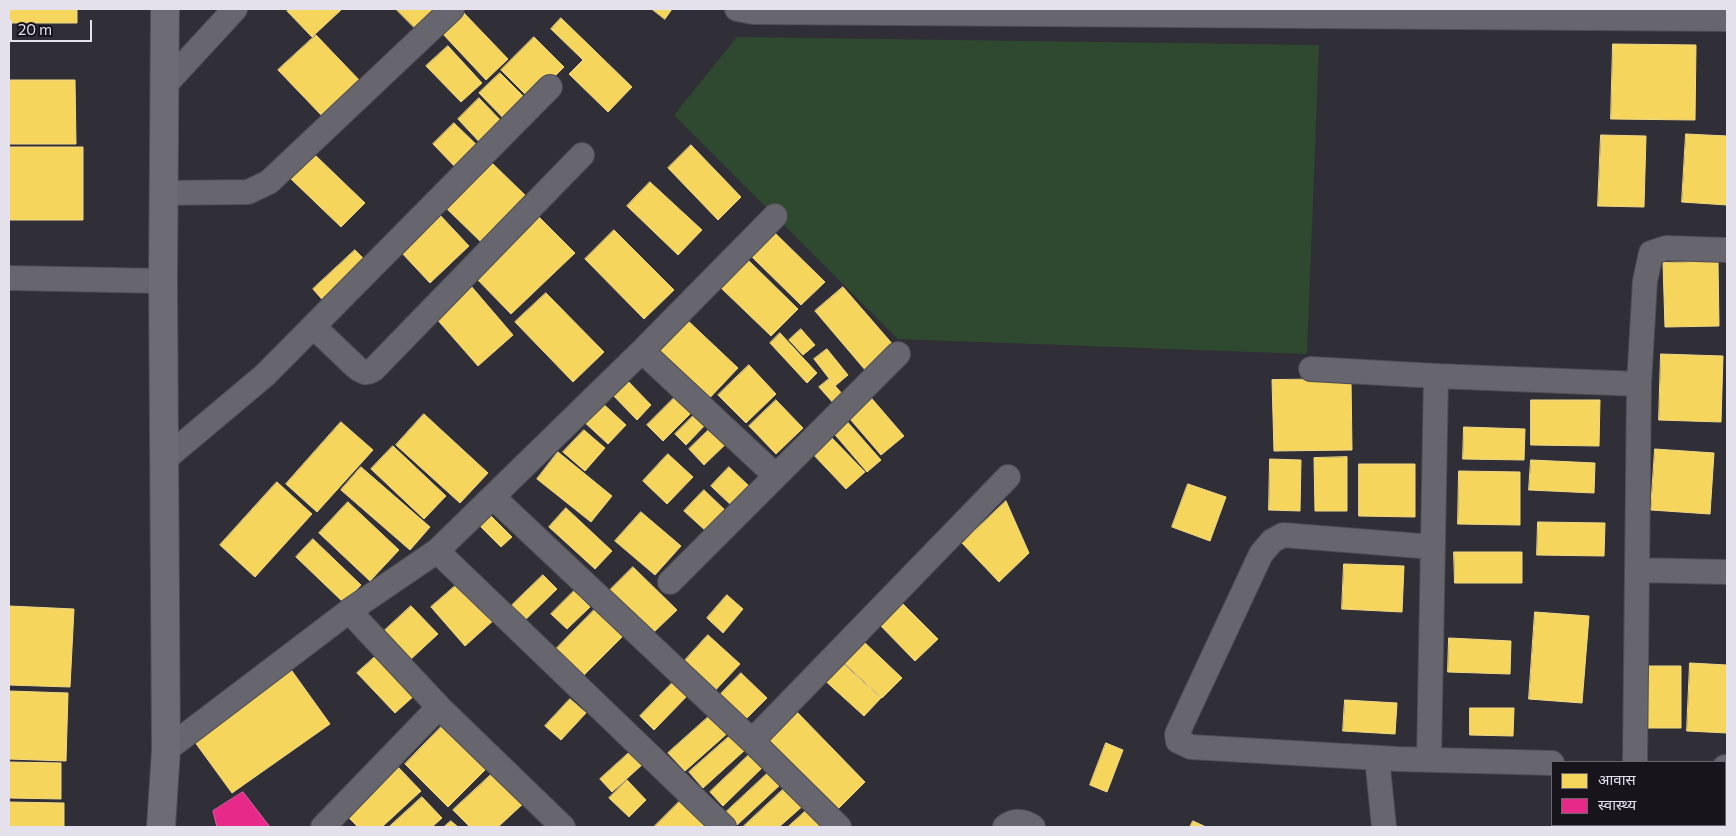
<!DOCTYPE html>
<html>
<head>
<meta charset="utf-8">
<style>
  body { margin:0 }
  #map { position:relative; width:1736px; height:836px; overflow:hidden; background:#302e36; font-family:Commissioner,"Noto Sans Devanagari",sans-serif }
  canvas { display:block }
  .frame { position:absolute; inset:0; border:10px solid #e4e1ec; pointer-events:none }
  .legend { position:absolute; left:1551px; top:761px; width:175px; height:65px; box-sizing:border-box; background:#17141b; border:1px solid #69666f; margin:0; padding:6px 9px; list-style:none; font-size:15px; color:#e4e1ec }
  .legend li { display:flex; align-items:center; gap:10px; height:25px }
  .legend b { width:25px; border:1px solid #69666f }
  .scale { position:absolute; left:10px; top:20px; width:82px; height:22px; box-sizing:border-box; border:2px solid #e4e1ec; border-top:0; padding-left:6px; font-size:15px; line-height:18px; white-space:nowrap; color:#e4e1ec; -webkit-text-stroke:4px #17141b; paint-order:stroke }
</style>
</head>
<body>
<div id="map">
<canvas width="1736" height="836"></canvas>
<div class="frame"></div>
<ul class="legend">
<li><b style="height:14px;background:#f6d55c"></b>आवास</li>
<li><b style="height:14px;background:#e7298a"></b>स्वास्थ्य</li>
</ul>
<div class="scale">20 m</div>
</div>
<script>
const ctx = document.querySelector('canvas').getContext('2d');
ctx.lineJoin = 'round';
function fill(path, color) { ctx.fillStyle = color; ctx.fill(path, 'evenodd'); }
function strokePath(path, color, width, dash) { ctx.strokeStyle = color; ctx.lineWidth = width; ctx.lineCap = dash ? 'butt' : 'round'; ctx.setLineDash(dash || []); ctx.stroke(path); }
fill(new Path2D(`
  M 737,37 L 1319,45 L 1307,354 L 898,339 L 674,115 Z`), '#2f4930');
const homes = new Path2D(`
  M 9,9 L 77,9 L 77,23 L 9,23 Z
  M 289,9 L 342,9 L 312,37 L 287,11 Z
  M 396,9 L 436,9 L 416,29 Z
  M 652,9 L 672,9 L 665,19 Z
  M 463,12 L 508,59 L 486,80 L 442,33 Z
  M 561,18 L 632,87 L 608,112 L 569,74 L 583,60 L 551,29 Z
  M 316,35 L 362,83 L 324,118 L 278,70 Z
  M 534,37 L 564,67 L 531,100 L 501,70 Z
  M 1613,44 L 1696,45 L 1695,120 L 1611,119 Z
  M 448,46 L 482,83 L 461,102 L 426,66 Z
  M 500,73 L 530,103 L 509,124 L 479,93 Z
  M 9,80 L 75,80 L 76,144 L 9,144 Z
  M 479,98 L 506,126 L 484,147 L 458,119 Z
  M 454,123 L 482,150 L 460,172 L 433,144 Z
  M 1686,134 L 1727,136 L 1727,205 L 1682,202 Z
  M 1601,135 L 1646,136 L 1644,207 L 1598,206 Z
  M 691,145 L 741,197 L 718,220 L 668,168 Z
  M 9,147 L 83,147 L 83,220 L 9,220 Z
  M 314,154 L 365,203 L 341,227 L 290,178 Z
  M 490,161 L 527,197 L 482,243 L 445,207 Z
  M 650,182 L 702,230 L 678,255 L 627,206 Z
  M 439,214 L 469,246 L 430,283 L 400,251 Z
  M 536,214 L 575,253 L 511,314 L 472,274 Z
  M 614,230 L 674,290 L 644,319 L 585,259 Z
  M 773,231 L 825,282 L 801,305 L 750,255 Z
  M 355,250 L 369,264 L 326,304 L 313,289 Z
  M 746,258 L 798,309 L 771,336 L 719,286 Z
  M 1718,261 L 1719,326 L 1665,327 L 1663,263 Z
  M 471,286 L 513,335 L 478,366 L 435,317 Z
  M 843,287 L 895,347 L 866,371 L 815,311 Z
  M 546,293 L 604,352 L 573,382 L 515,322 Z
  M 684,317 L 738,368 L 703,405 L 650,354 Z
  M 801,329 L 815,345 L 803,355 L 789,340 Z
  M 780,333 L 817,373 L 807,383 L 770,343 Z
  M 827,349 L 848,375 L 835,386 L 814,359 Z
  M 1661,354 L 1723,356 L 1721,422 L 1659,420 Z
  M 749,365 L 776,394 L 746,423 L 718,395 Z
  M 623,376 L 651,405 L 637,420 L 608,390 Z
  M 829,379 L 845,397 L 835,405 L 819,387 Z
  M 1351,379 L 1352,450 L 1274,451 L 1272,380 Z
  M 867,393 L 904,436 L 881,455 L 844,412 Z
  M 676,396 L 692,412 L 663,441 L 647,425 Z
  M 599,400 L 626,425 L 608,444 L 581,419 Z
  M 776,400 L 803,428 L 776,454 L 749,426 Z
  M 1531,400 L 1600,400 L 1599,446 L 1531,445 Z
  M 696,413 L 706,424 L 686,445 L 675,434 Z
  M 424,414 L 488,473 L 460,503 L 396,445 Z
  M 844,418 L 881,460 L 867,472 L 831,430 Z
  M 341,422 L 373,450 L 317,512 L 286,484 Z
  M 716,423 L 731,439 L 704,465 L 689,449 Z
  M 1464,427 L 1525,429 L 1524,460 L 1463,459 Z
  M 584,430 L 605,448 L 585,471 L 563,452 Z
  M 828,434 L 865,472 L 846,489 L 810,451 Z
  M 393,446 L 446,496 L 424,519 L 371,469 Z
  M 1655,449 L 1714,453 L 1710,514 L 1651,510 Z
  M 558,452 L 612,496 L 591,522 L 537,479 Z
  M 668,454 L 693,477 L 667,504 L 643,481 Z
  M 1347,457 L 1347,511 L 1315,511 L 1314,458 Z
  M 1270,459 L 1301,460 L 1300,511 L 1269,510 Z
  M 1531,460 L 1595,463 L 1594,493 L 1529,490 Z
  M 1359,464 L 1415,464 L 1415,517 L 1359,516 Z
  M 361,467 L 430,527 L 410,550 L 341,490 Z
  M 729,467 L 750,487 L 732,506 L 711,486 Z
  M 1459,471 L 1520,472 L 1520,525 L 1458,524 Z
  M 277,482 L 312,514 L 255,577 L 220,545 Z
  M 1188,484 L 1226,497 L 1210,541 L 1172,527 Z
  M 704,490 L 727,512 L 707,532 L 684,511 Z
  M 1006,501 L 1029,553 L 999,582 L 962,543 Z
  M 348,502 L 399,550 L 370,581 L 319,533 Z
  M 566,508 L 612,551 L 595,569 L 549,527 Z
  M 487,512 L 512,537 L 501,547 L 476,522 Z
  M 641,512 L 681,546 L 655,575 L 615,541 Z
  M 1538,522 L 1605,523 L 1604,556 L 1537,555 Z
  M 313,539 L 361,585 L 344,603 L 296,557 Z
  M 1454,552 L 1522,552 L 1522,583 L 1455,583 Z
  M 1344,564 L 1404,566 L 1402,612 L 1342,609 Z
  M 633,567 L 677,610 L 653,633 L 610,590 Z
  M 543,575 L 557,589 L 519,626 L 505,612 Z
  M 461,581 L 495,619 L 465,646 L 431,607 Z
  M 574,591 L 590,607 L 567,629 L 551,614 Z
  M 727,595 L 743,609 L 723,633 L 707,618 Z
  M 899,600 L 938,639 L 915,661 L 877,622 Z
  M 9,606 L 74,609 L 70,687 L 9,685 Z
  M 411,606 L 438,634 L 410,660 L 383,632 Z
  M 596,608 L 623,636 L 582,677 L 555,650 Z
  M 1535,612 L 1589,616 L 1582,703 L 1529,699 Z
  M 708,635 L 740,664 L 709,697 L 678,668 Z
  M 1449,638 L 1511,641 L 1510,674 L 1448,672 Z
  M 862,640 L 902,678 L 882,698 L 842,661 Z
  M 377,655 L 415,695 L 395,713 L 357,673 Z
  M 838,659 L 881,698 L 864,716 L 821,677 Z
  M 1690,663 L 1727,665 L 1727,733 L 1687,731 Z
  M 287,664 L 330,724 L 232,793 L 189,734 Z
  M 1643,666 L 1681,666 L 1681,728 L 1643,728 Z
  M 741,673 L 767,698 L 740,725 L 715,700 Z
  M 677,678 L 691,692 L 654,730 L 640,716 Z
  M 9,691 L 68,693 L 66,761 L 9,759 Z
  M 570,699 L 586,713 L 561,740 L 545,726 Z
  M 1345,700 L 1397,703 L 1395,734 L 1343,731 Z
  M 1470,708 L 1514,708 L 1513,736 L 1470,735 Z
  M 796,711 L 865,782 L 835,812 L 765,741 Z
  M 714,712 L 730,731 L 685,771 L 668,753 Z
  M 443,725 L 487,768 L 448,807 L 405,764 Z
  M 732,734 L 745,750 L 703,788 L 689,772 Z
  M 1106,743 L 1123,750 L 1107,792 L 1090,785 Z
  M 631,751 L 643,764 L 612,792 L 600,779 Z
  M 752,752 L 765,765 L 723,806 L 710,792 Z
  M 9,762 L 61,763 L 61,799 L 9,798 Z
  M 397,766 L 421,791 L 382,827 L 358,827 L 346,815 Z
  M 495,771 L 525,802 L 498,827 L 470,827 L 453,810 Z
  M 769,772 L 781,784 L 737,825 L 725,813 Z
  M 627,780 L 646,800 L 629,817 L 609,798 Z
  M 788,785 L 805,804 L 779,827 L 745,827 L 744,826 Z
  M 1725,790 L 1727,791 L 1727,827 L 1690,827 L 1690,825 L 1725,825 Z
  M 422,797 L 442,818 L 432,827 L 389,827 Z
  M 684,797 L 712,827 L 656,827 L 655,826 Z
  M 9,802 L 64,803 L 64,827 L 9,827 Z
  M 809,808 L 827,827 L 788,827 Z
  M 451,821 L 458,827 L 444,827 Z
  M 1193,821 L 1206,827 L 1190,827 Z`);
fill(homes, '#f6d55c');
strokePath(homes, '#f1d987', 1);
const health = new Path2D(`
  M 243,792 L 270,827 L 217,827 L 213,811 Z`);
fill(health, '#e7298a');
strokePath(health, '#e660a7', 1);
const street = new Path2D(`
  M 737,9 L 753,12 L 1727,19
  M 164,86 L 235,9
  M 164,193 L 248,192 L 269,182 L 452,9
  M 9,278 L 163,281
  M 314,327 L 356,367 C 363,373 367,374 374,369 L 582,155
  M 642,351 L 776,476
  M 1311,369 L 1436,376 L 1639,384
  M 165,459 L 265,375 L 550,87
  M 493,497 L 752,741 L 839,827
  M 1433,547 L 1283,535 L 1272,541 L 1261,554 L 1177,734 L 1178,741 L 1191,747 L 1397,759 L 1552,763
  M 437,551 L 724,827
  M 1637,570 L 1727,572
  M 670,582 L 898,354
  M 349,611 L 439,707 L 563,827
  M 752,741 L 1008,477
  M 166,750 L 349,611 L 437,551 L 642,351 L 775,216
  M 1377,758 L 1384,827
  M 1429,760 L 1436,376
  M 1635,762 L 1639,384 L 1645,281 L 1651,253 L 1666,248 L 1727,250
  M 1725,767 L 1727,767
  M 323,827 L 439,707
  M 1005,827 C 1014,819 1024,821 1033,827`);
const secondary = new Path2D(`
  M 161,827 L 166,750 L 163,281 L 165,9`);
strokePath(street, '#4d4c53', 26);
strokePath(secondary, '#4d4c53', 30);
strokePath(street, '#67656d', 24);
strokePath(secondary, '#6d6b74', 28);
</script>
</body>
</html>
